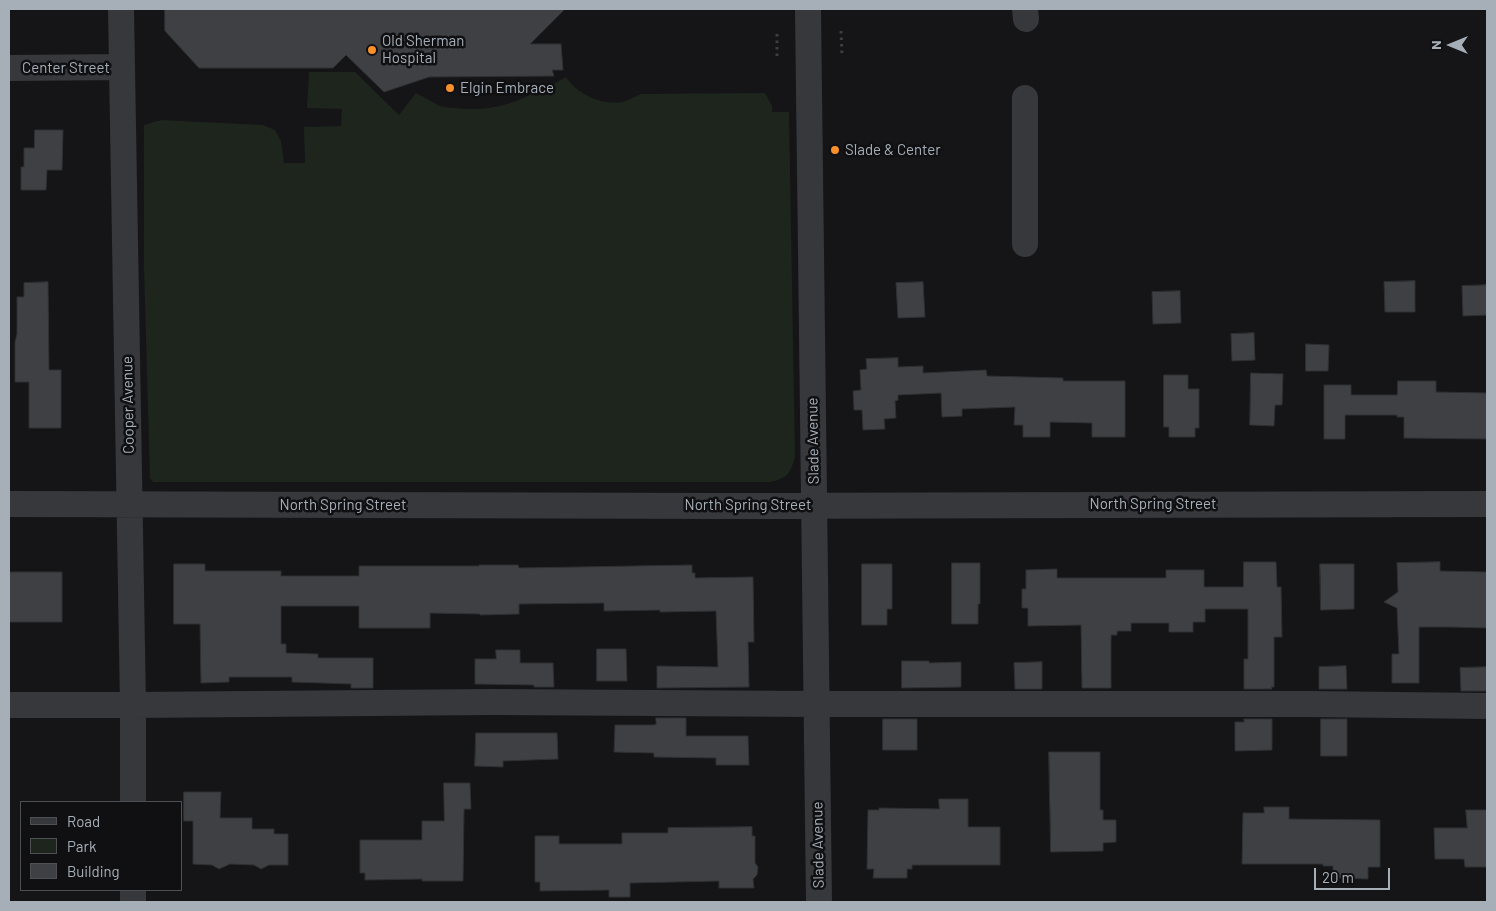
<!DOCTYPE html>
<html>
<head>
<meta charset="utf-8">
<style>
  body { margin:0 }
  #map { position:relative; width:1496px; height:911px; overflow:hidden; background:#151517; font-family:Barlow,sans-serif }
  canvas { display:block }
  .frame { position:absolute; inset:0; border:10px solid #a6afb8; pointer-events:none }
  .legend { position:absolute; left:20px; top:801px; width:162px; height:90px; box-sizing:border-box; background:#101012; border:1px solid #4c5054; margin:0; padding:6px 9px; list-style:none; font-size:15px; color:#a6afb8 }
  .legend li { display:flex; align-items:center; gap:10px; height:25px }
  .legend b { width:25px; border:1px solid #4c5054 }
  .north { position:absolute; left:1426px; top:20px; width:50px; height:50px; -webkit-text-stroke:4px #101012; paint-order:stroke; rotate:270deg; font-size:14px; font-weight:700; line-height:20px; text-align:center; color:#a6afb8 }
  .north::after { content:''; display:block; margin:auto; width:18px; height:22px; background:#a6afb8; clip-path:polygon(50% 0,100% 100%,50% 72%,0 100%) }
  .scale { position:absolute; left:1314px; top:868px; width:76px; height:22px; box-sizing:border-box; border:2px solid #a6afb8; border-top:0; padding-left:6px; font-size:15px; line-height:18px; white-space:nowrap; color:#a6afb8; -webkit-text-stroke:4px #101012; paint-order:stroke }
</style>
</head>
<body>
<div id="map">
<canvas width="1496" height="911"></canvas>
<div class="frame"></div>
<ul class="legend">
<li><b style="height:6px;background:#36383c"></b>Road</li>
<li><b style="height:14px;background:#1d251d"></b>Park</li>
<li><b style="height:14px;background:#3f4044"></b>Building</li>
</ul>
<div class="north">N</div>
<div class="scale">20 m</div>
</div>
<script>
const ctx = document.querySelector('canvas').getContext('2d');
ctx.lineJoin = 'round';
function fill(path, color) { ctx.fillStyle = color; ctx.fill(path, 'evenodd'); }
function strokePath(path, color, width, dash) { ctx.strokeStyle = color; ctx.lineWidth = width; ctx.lineCap = dash ? 'butt' : 'round'; ctx.setLineDash(dash || []); ctx.stroke(path); }
function drawText(font, color, halo, rows, align = 'center') {
  ctx.font = font + ' Barlow,sans-serif'; ctx.lineWidth = 5; ctx.setLineDash([]); ctx.textBaseline = 'middle'; ctx.strokeStyle = halo; ctx.fillStyle = color; for (const [text, x, y, turn = 0] of rows) {
    ctx.save(); ctx.translate(x, y); ctx.rotate((+turn || 0) * Math.PI / 180); ctx.textAlign = isNaN(turn) ? turn : align; if (halo) ctx.strokeText(text, 0, 0); ctx.fillText(text, 0, 0); ctx.restore();
  }
}
fill(new Path2D(`
  M 309,72 L 355,72 L 399,115 L 416,93 C 424,97 432,102 440,106 C 445,107 451,108 456,108 C 485,112 518,105 542,87 L 543,90 L 566,77 C 578,95 604,107 626,101 C 631,99 636,96 641,94 L 765,93 L 772,106 L 772,112 L 789,112 L 795,457 C 790,474 788,478 770,482 L 153,482 L 150,478 L 144,268 L 144,125 L 161,120 L 263,125 L 275,130 L 281,141 L 284,163 L 305,163 L 304,127 L 341,126 L 342,109 L 307,108 Z`), '#1d251d');
const building = new Path2D(`
  M 165,9 L 565,9 L 530,44 L 561,44 L 563,70 L 552,70 L 554,76 L 429,77 L 384,92 L 346,55 L 333,68 L 199,68 L 165,31 Z
  M 35,130 L 63,130 L 62,170 L 47,170 L 46,190 L 21,190 L 21,167 L 24,167 L 24,148 L 34,148 Z
  M 1415,281 L 1415,312 L 1385,312 L 1384,282 Z
  M 48,282 L 49,370 L 61,370 L 61,428 L 29,428 L 29,382 L 15,382 L 15,342 L 17,334 L 17,297 L 24,297 L 24,283 Z
  M 923,282 L 925,317 L 898,318 L 896,283 Z
  M 1487,285 L 1487,315 L 1463,316 L 1462,286 Z
  M 1180,291 L 1181,323 L 1153,324 L 1152,292 Z
  M 1254,333 L 1255,360 L 1232,361 L 1231,334 Z
  M 1306,344 L 1329,345 L 1328,371 L 1306,371 Z
  M 898,358 L 898,367 L 923,366 L 923,373 L 986,370 L 987,376 L 1063,378 L 1063,381 L 1125,381 L 1125,437 L 1092,437 L 1092,423 L 1050,422 L 1050,437 L 1023,437 L 1023,425 L 1014,425 L 1015,407 L 962,409 L 962,416 L 942,417 L 941,393 L 898,395 L 898,400 L 895,401 L 896,418 L 884,419 L 885,429 L 863,430 L 862,410 L 854,410 L 853,391 L 861,390 L 860,370 L 867,369 L 866,359 Z
  M 1251,373 L 1283,374 L 1282,405 L 1275,405 L 1274,426 L 1250,425 Z
  M 1164,375 L 1188,375 L 1188,389 L 1199,389 L 1199,428 L 1195,428 L 1195,437 L 1169,437 L 1169,427 L 1164,427 Z
  M 1398,381 L 1436,381 L 1436,392 L 1487,393 L 1487,439 L 1404,438 L 1404,417 L 1397,417 L 1397,415 L 1345,415 L 1345,439 L 1324,439 L 1324,385 L 1351,385 L 1351,395 L 1397,395 Z
  M 1244,562 L 1276,562 L 1277,587 L 1281,587 L 1282,637 L 1274,637 L 1274,687 L 1271,687 L 1272,689 L 1244,689 L 1244,659 L 1248,659 L 1248,609 L 1205,609 L 1205,622 L 1193,622 L 1193,632 L 1169,632 L 1169,623 L 1131,623 L 1131,631 L 1117,631 L 1117,635 L 1111,635 L 1111,688 L 1082,688 L 1081,625 L 1028,626 L 1028,608 L 1022,608 L 1022,589 L 1026,589 L 1026,570 L 1057,569 L 1057,578 L 1166,578 L 1166,570 L 1204,570 L 1204,587 L 1243,587 Z
  M 1440,562 L 1440,571 L 1487,572 L 1487,628 L 1451,627 L 1419,627 L 1419,683 L 1392,683 L 1392,654 L 1399,654 L 1397,608 L 1384,602 L 1398,592 L 1397,563 Z
  M 952,563 L 980,563 L 980,604 L 978,604 L 978,624 L 952,624 Z
  M 174,564 L 205,564 L 205,571 L 281,571 L 281,576 L 359,576 L 359,566 L 479,566 L 479,565 L 518,565 L 519,568 L 578,567 L 692,565 L 692,573 L 695,573 L 695,578 L 753,577 L 754,642 L 748,642 L 749,687 L 657,688 L 657,666 L 718,667 L 716,611 L 660,612 L 660,610 L 604,611 L 604,603 L 519,604 L 519,614 L 480,615 L 480,614 L 430,613 L 430,628 L 359,628 L 359,606 L 281,606 L 281,644 L 286,644 L 286,653 L 318,654 L 318,658 L 373,658 L 373,688 L 351,688 L 351,684 L 292,682 L 292,677 L 229,677 L 229,682 L 201,683 L 200,624 L 174,624 Z
  M 862,564 L 892,564 L 892,609 L 887,609 L 887,625 L 862,625 Z
  M 1320,564 L 1354,564 L 1354,609 L 1321,610 Z
  M 9,572 L 62,572 L 62,622 L 9,622 Z
  M 597,649 L 626,649 L 627,681 L 597,681 Z
  M 496,650 L 520,650 L 520,663 L 553,663 L 554,687 L 534,687 L 534,685 L 475,684 L 475,659 L 496,659 Z
  M 902,661 L 929,661 L 929,663 L 961,662 L 961,687 L 902,688 Z
  M 1042,662 L 1042,689 L 1015,689 L 1014,663 Z
  M 1346,666 L 1347,689 L 1319,689 L 1319,667 Z
  M 1487,667 L 1487,691 L 1461,691 L 1460,668 Z
  M 656,718 L 686,718 L 686,736 L 748,736 L 749,765 L 716,765 L 716,758 L 654,757 L 654,753 L 614,752 L 615,725 L 655,725 L 655,724 L 656,724 Z
  M 883,719 L 917,719 L 917,750 L 883,750 Z
  M 1244,719 L 1272,719 L 1272,750 L 1235,751 L 1235,722 L 1244,722 Z
  M 1321,719 L 1347,719 L 1347,756 L 1321,756 Z
  M 476,733 L 557,733 L 558,759 L 503,761 L 503,767 L 475,766 Z
  M 1049,752 L 1100,752 L 1100,810 L 1103,810 L 1103,820 L 1116,820 L 1116,842 L 1103,843 L 1103,851 L 1051,852 Z
  M 444,783 L 470,783 L 471,809 L 464,809 L 463,881 L 422,881 L 422,879 L 365,880 L 365,873 L 360,873 L 360,840 L 422,840 L 422,821 L 444,821 Z
  M 184,792 L 221,792 L 220,818 L 252,818 L 252,829 L 274,829 L 274,834 L 288,834 L 288,865 L 269,865 L 261,869 L 254,865 L 230,864 L 219,869 L 212,865 L 193,864 L 193,821 L 184,821 Z
  M 939,799 L 968,799 L 968,827 L 1000,827 L 1000,865 L 912,865 L 912,869 L 907,869 L 907,878 L 873,878 L 874,869 L 867,869 L 868,810 L 879,810 L 879,808 L 939,809 Z
  M 1264,807 L 1289,807 L 1289,819 L 1380,820 L 1380,867 L 1368,867 L 1368,879 L 1333,878 L 1333,866 L 1323,866 L 1323,864 L 1242,864 L 1243,813 L 1264,813 Z
  M 1466,810 L 1487,810 L 1487,867 L 1465,867 L 1464,859 L 1435,859 L 1434,828 L 1467,828 Z
  M 752,827 L 752,836 L 755,836 L 755,863 L 758,867 L 757,875 L 753,879 L 754,888 L 719,888 L 719,881 L 630,883 L 630,897 L 609,897 L 609,890 L 540,891 L 540,882 L 535,882 L 535,836 L 559,836 L 559,844 L 622,844 L 622,833 L 668,833 L 668,828 Z`);
fill(building, '#3f4044');
strokePath(building, '#2f3033', 1);
strokePath(new Path2D(`
  M 841,31 L 842,55
  M 777,34 L 777,56`), '#3c3f43', 3, [2.5, 4]);
strokePath(new Path2D(`
  M 121,9 L 133,705 L 133,802
  M 808,9 L 819,902
  M 1025,9 L 1026,19
  M 9,68 L 122,67
  M 1025,98 L 1025,244
  M 9,504 L 724,506 L 1487,504
  M 9,705 L 133,705 L 492,702 L 817,704 L 1309,704 L 1487,706
  M 133,890 L 133,902`), '#36383c', 26);
for (const [x, y, r, color] of [
  [372,50,5,"#fa902a"],
  [450,88,5,"#fa902a"],
  [835,150,5,"#fa902a"]
]) { const dot = new Path2D(); dot.arc(x, y, r, 0, 2 * Math.PI); ctx.fillStyle = color; ctx.fill(dot); strokePath(dot, '#101012', 2); }
drawText('15px', '#a6afb8', '#101012', [
  ["Old Sherman",382,41],
  ["Hospital",382,58],
  ["Elgin Embrace",460,88],
  ["Slade & Center",845,150]
], 'left');
drawText('15px', '#a6afb8', '#101012', [
  ["Center Street",66,68],
  ["Cooper Avenue",128,405,-91],
  ["Slade Avenue",813,441,-91],
  ["North Spring Street",1153,504],
  ["North Spring Street",343,505],
  ["North Spring Street",748,505],
  ["Slade Avenue",818,845,-91]
]);
</script>
</body>
</html>
